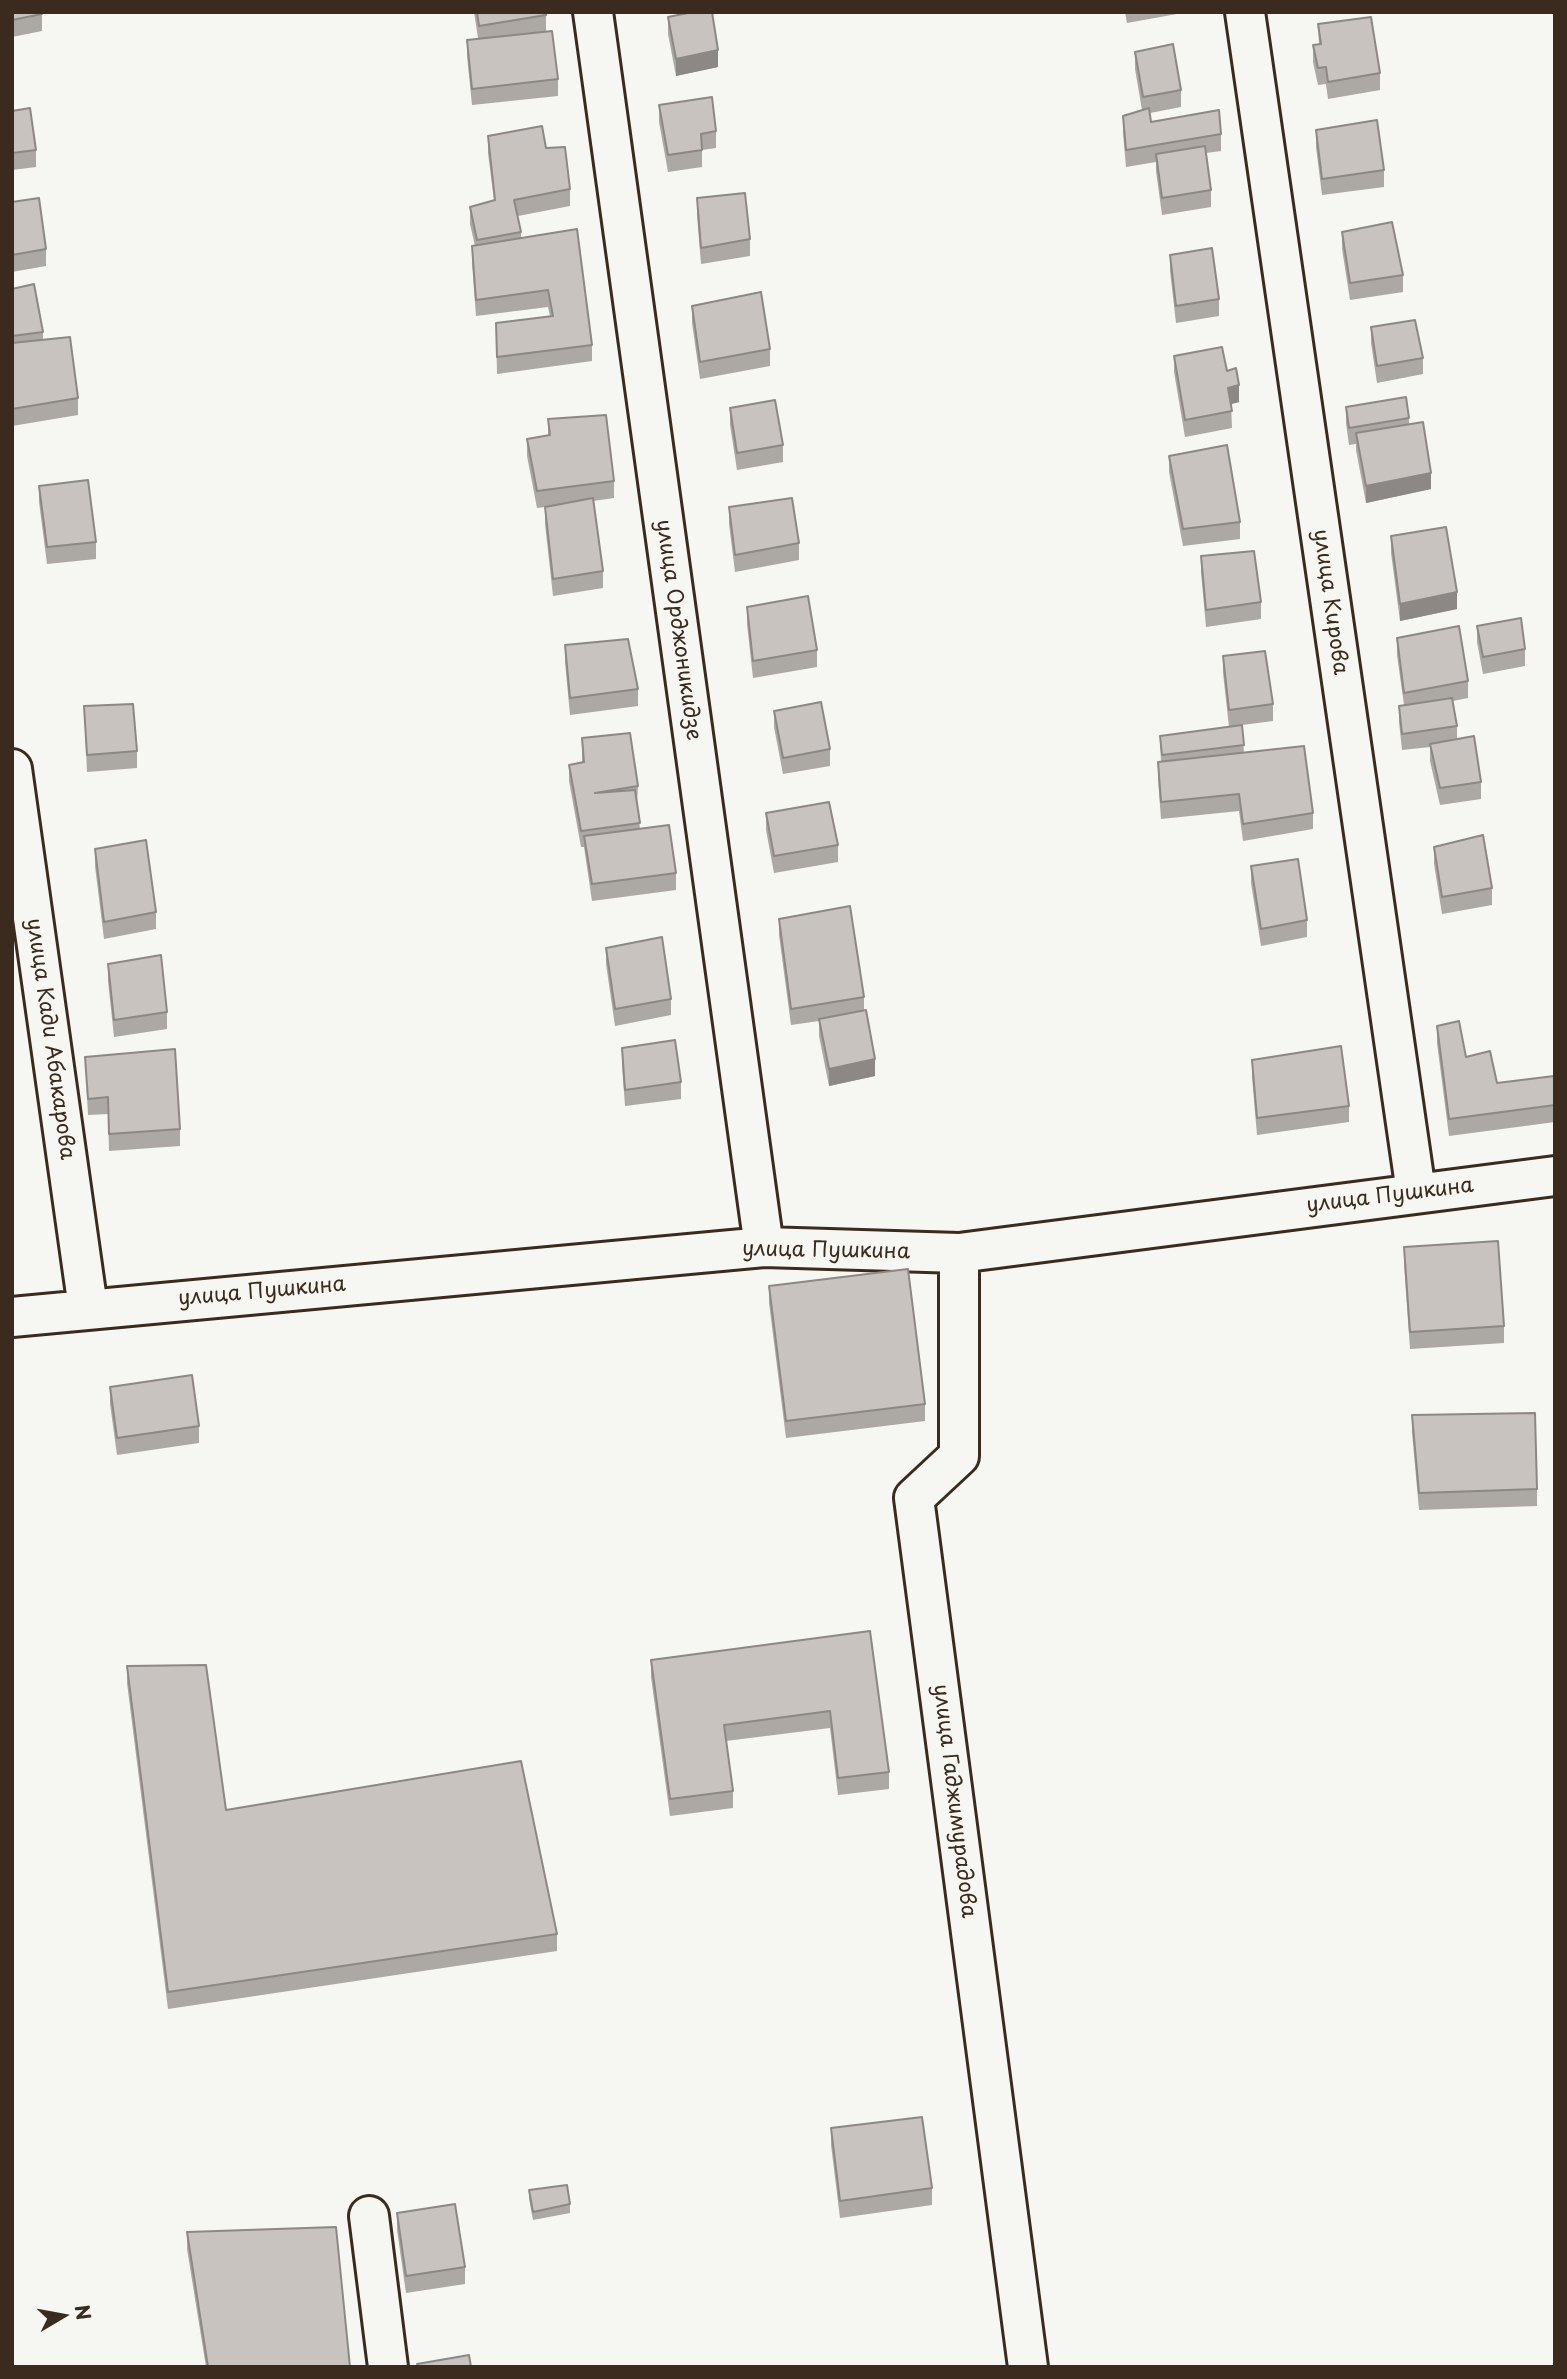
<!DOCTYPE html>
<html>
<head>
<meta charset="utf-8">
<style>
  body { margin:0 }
  #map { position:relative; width:1567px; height:2379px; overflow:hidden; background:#f6f6f2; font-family:"Playpen Sans",sans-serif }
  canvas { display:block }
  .frame { position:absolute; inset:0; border:14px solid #3b2a1e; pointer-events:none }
  .north { position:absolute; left:28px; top:2281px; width:70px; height:70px; -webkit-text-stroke:5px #f6f6f2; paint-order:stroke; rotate:80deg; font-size:19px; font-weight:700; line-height:28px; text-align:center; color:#3b2a1e }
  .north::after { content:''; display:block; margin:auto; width:24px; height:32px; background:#3b2a1e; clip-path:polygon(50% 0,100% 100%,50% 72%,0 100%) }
</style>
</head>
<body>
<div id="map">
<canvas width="1567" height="2379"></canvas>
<div class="frame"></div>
<div class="north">N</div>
</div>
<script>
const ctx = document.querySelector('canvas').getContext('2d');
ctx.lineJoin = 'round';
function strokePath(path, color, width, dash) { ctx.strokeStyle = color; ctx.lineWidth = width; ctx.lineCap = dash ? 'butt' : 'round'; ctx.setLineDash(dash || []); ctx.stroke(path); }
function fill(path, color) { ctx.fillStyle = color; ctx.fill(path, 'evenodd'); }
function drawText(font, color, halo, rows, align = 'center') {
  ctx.font = font + ' "Playpen Sans",sans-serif'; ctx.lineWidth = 6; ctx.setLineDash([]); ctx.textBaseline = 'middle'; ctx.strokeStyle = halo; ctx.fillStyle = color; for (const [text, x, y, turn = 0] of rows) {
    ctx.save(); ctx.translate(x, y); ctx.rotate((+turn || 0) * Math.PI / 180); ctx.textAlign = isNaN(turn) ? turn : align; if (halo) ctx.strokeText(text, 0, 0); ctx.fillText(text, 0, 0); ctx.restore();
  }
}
const minor = new Path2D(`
  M 593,12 L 764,1247
  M 1245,12 L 1416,1192
  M 12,769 L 88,1308
  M 959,1253 L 959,1456 L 914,1498 L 1028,2367
  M 12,1317 L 764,1247 L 959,1253 L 1555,1176
  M 369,2216 L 388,2367`);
strokePath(minor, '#3b2a1e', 44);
strokePath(minor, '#f6f6f2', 38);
fill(new Path2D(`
  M 12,12 L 42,12 L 42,31 L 12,37 Z
  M 474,12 L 546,12 L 546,31 L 558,79 L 558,96 L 472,105 L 467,56 L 467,40 L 478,38 Z
  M 1125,12 L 1177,12 L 1177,14 L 1127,23 Z
  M 668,17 L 718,67 L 676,76 L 668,34 Z
  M 1318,24 L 1380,73 L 1380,90 L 1328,99 L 1326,84 L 1318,85 L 1313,62 L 1313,45 L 1319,45 Z
  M 1135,52 L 1181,90 L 1181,107 L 1150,113 L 1151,122 L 1221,134 L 1221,151 L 1206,153 L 1211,190 L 1211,207 L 1162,215 L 1156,171 L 1156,162 L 1126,167 L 1123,133 L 1123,116 L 1142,110 L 1135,69 Z
  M 659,105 L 716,131 L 716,148 L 702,150 L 702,167 L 668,172 L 659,122 Z
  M 12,111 L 36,150 L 36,167 L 12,170 Z
  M 1316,130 L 1384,170 L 1384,187 L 1322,195 L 1316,147 Z
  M 488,136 L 546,148 L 570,189 L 570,206 L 518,216 L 521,232 L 521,238 L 592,345 L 592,361 L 497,374 L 496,323 L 550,316 L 548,307 L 476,316 L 472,263 L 472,246 L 475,246 L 470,224 L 470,207 L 494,200 L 488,153 Z
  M 697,198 L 750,239 L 750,256 L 701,264 L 697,215 Z
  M 12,202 L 46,249 L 46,266 L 12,272 Z
  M 1342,232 L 1403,275 L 1403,292 L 1350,300 L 1342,249 Z
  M 1170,255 L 1219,299 L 1219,316 L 1176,323 L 1170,271 Z
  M 12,289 L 43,332 L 43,339 L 78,398 L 78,415 L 12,426 Z
  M 692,306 L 770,349 L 770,366 L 700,379 L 692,323 Z
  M 1371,327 L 1423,358 L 1423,374 L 1377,383 L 1371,343 Z
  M 1174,356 L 1227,371 L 1239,402 L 1231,404 L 1232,428 L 1185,437 L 1174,372 Z
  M 1346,407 L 1409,418 L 1409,424 L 1431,489 L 1366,503 L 1356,450 L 1356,444 L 1349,445 L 1346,423 Z
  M 730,408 L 783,445 L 783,462 L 737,470 L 730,425 Z
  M 548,419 L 614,481 L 614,498 L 593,501 L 603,571 L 603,588 L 553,596 L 545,524 L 545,507 L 537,508 L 527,456 L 527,439 L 548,435 Z
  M 1169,456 L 1240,522 L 1240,539 L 1183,546 L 1169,472 Z
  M 39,486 L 96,542 L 96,559 L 47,564 L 39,502 Z
  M 729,507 L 799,543 L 799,560 L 735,572 L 729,524 Z
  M 1391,536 L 1457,609 L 1400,621 L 1391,553 Z
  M 1201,556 L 1261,602 L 1261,619 L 1206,627 L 1201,572 Z
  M 747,607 L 817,650 L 817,667 L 753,678 L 747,624 Z
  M 1477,626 L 1525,649 L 1525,666 L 1483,674 L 1477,642 Z
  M 1397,638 L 1468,681 L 1468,698 L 1453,701 L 1457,726 L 1457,739 L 1481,782 L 1481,799 L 1440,805 L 1430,761 L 1430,747 L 1402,750 L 1399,722 L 1399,706 L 1404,705 L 1397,655 Z
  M 565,645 L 638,689 L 638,706 L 570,715 L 565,662 Z
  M 1223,656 L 1273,704 L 1273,721 L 1242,725 L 1244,753 L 1313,813 L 1313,829 L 1243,841 L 1239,811 L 1161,819 L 1158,779 L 1158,762 L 1161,762 L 1160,736 L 1229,727 L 1223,673 Z
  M 84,706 L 137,751 L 137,768 L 87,772 Z
  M 774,711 L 830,749 L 830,766 L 783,774 L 774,727 Z
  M 582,738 L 638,786 L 637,803 L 640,829 L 676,873 L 676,890 L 592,901 L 584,847 L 581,847 L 569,781 L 569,765 L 582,762 Z
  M 766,813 L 838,845 L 838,862 L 774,873 L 766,830 Z
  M 1434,847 L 1492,888 L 1492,905 L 1442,914 L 1434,864 Z
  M 95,849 L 156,912 L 156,929 L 104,939 L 95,866 Z
  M 1251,866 L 1307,920 L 1307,937 L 1261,946 L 1251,883 Z
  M 779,919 L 864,997 L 864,1010 L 875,1076 L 829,1086 L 819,1036 L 819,1021 L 791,1025 L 779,935 Z
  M 606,948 L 671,999 L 671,1015 L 615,1026 L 606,964 Z
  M 108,964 L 167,1012 L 167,1029 L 114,1037 L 108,981 Z
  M 1437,1026 L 1466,1057 L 1497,1083 L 1555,1083 L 1555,1122 L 1449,1136 L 1437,1043 Z
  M 622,1048 L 681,1082 L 681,1099 L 625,1106 L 622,1065 Z
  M 85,1057 L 180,1129 L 180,1146 L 109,1151 L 108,1114 L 88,1115 Z
  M 1252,1060 L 1349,1106 L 1349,1122 L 1257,1135 L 1252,1077 Z
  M 1404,1247 L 1504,1326 L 1504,1343 L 1410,1349 L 1404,1264 Z
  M 769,1286 L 925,1404 L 925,1421 L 786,1438 L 769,1303 Z
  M 110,1387 L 199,1426 L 199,1443 L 117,1455 L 110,1404 Z
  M 1412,1415 L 1537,1489 L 1537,1506 L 1419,1510 L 1412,1432 Z
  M 870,1631 L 889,1772 L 889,1789 L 838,1795 L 830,1728 L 726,1741 L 733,1791 L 733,1808 L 670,1816 L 651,1677 L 651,1660 Z
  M 127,1666 L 226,1810 L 557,1934 L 557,1951 L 168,2009 L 127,1683 Z
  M 831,2128 L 932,2188 L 932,2205 L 840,2218 L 831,2145 Z
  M 529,2190 L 570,2204 L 570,2213 L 533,2220 L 529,2199 Z
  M 397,2213 L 465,2267 L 465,2284 L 406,2293 L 397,2230 Z
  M 187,2232 L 350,2367 L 206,2367 L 187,2249 Z`), '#aca8a3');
fill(new Path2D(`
  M 718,50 L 718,67 L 676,76 L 676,59 Z
  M 1239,385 L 1239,402 L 1228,405 L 1228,388 Z
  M 1431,473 L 1431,489 L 1366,503 L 1366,486 Z
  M 1457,592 L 1457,609 L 1400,621 L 1400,604 Z
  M 875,1059 L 875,1076 L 829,1086 L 829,1069 Z`), '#8c8885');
const building = new Path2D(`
  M 12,12 L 42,12 L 42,14 L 12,20 Z
  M 477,12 L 546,12 L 546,15 L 479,26 Z
  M 693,12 L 712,12 L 718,50 L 676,59 L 668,17 Z
  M 1371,17 L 1380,73 L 1328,82 L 1326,67 L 1318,68 L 1313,45 L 1321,44 L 1318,24 Z
  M 552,31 L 558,79 L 472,89 L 467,40 Z
  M 1173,44 L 1181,90 L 1143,97 L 1135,52 Z
  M 712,97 L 716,131 L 701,134 L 702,150 L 668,155 L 659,105 Z
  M 30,108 L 36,150 L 12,153 L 12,111 Z
  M 1149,108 L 1151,122 L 1219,110 L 1221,134 L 1126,150 L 1123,116 Z
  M 1377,120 L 1384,170 L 1322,179 L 1316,130 Z
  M 542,126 L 546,148 L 565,147 L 570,189 L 514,200 L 521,232 L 477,240 L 470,207 L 495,200 L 488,136 Z
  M 1205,146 L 1211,190 L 1162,198 L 1156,154 Z
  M 745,193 L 750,239 L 701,248 L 697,198 Z
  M 39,198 L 46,249 L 12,255 L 12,202 Z
  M 1392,222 L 1403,275 L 1350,283 L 1342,232 Z
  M 577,229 L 592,345 L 497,357 L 496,323 L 553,316 L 548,290 L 476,300 L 472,246 Z
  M 1212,248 L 1219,299 L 1176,306 L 1170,255 Z
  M 34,284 L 43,332 L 12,336 L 12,289 Z
  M 761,292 L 770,349 L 700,362 L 692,306 Z
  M 1415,320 L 1423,358 L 1377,366 L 1371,327 Z
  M 70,337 L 78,398 L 12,409 L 12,343 Z
  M 1222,347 L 1227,371 L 1236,368 L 1239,385 L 1228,388 L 1232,411 L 1185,420 L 1174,356 Z
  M 1406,397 L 1409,418 L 1349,428 L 1346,407 Z
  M 775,400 L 783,445 L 737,453 L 730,408 Z
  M 606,415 L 614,481 L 537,491 L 527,439 L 550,435 L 548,419 Z
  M 1423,422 L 1431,473 L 1366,486 L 1356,433 Z
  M 1227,445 L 1240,522 L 1183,529 L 1169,456 Z
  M 88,480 L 96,542 L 47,547 L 39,486 Z
  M 593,498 L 603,571 L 553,579 L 545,507 Z
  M 792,498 L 799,543 L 735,555 L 729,507 Z
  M 1446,527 L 1457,592 L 1400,604 L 1391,536 Z
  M 1254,551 L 1261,602 L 1206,610 L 1201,556 Z
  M 808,596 L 817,650 L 753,661 L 747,607 Z
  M 1521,618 L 1525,649 L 1483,657 L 1477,626 Z
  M 1459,626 L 1468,681 L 1404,693 L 1397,638 Z
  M 628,639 L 638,689 L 570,698 L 565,645 Z
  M 1265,651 L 1273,704 L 1229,710 L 1223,656 Z
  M 1452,698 L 1457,726 L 1402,734 L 1399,706 Z
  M 821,702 L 830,749 L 783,758 L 774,711 Z
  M 133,704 L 137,751 L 87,755 L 84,706 Z
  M 1242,725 L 1244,745 L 1162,755 L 1160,736 Z
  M 630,733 L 638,786 L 595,793 L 635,790 L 640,823 L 581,831 L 569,765 L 584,762 L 582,738 Z
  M 1474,736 L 1481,782 L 1440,788 L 1430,744 Z
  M 1304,746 L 1313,813 L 1243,824 L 1239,794 L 1161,802 L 1158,762 Z
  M 829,802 L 838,845 L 774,856 L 766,813 Z
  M 669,825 L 676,873 L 592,884 L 584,836 Z
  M 1483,835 L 1492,888 L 1442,897 L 1434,847 Z
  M 146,840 L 156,912 L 104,922 L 95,849 Z
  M 1298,859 L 1307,920 L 1261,929 L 1251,866 Z
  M 850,906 L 864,997 L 791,1009 L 779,919 Z
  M 662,937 L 671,999 L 615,1009 L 606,948 Z
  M 161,955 L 167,1012 L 114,1020 L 108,964 Z
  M 866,1010 L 875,1059 L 829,1069 L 819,1019 Z
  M 1459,1021 L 1466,1057 L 1490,1051 L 1497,1083 L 1554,1076 L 1555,1105 L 1449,1119 L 1437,1026 Z
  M 675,1040 L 681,1082 L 625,1090 L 622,1048 Z
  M 1341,1046 L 1349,1106 L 1257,1118 L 1252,1060 Z
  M 175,1049 L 180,1129 L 109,1134 L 108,1097 L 88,1099 L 85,1057 Z
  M 1498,1241 L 1504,1326 L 1410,1332 L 1404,1247 Z
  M 908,1269 L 925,1404 L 786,1421 L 769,1286 Z
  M 192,1375 L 199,1426 L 117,1438 L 110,1387 Z
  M 1535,1413 L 1537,1489 L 1419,1493 L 1412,1415 Z
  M 870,1631 L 889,1772 L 838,1778 L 830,1711 L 724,1725 L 733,1791 L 670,1799 L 651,1660 Z
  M 206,1665 L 226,1810 L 521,1761 L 557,1934 L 168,1992 L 127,1666 Z
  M 922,2117 L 932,2188 L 840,2201 L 831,2128 Z
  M 567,2185 L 570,2204 L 533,2212 L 529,2190 Z
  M 455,2204 L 465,2267 L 406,2276 L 397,2213 Z
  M 336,2227 L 350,2367 L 208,2367 L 187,2232 Z
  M 469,2355 L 471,2367 L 418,2367 L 417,2364 Z`);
fill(building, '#c8c3be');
strokePath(building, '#8c8885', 2);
drawText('21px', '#3b2a1e', '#f6f6f2', [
  ["улица Кирова",1330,602,82],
  ["улица Орджоникидзе",678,630,82],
  ["улица Кади Абакарова",50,1039,82],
  ["улица Пушкина",1390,1196,-7],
  ["улица Пушкина",826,1251,1],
  ["улица Пушкина",262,1292,-5],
  ["улица Гаджимурадова",954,1801,83]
]);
</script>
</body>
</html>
